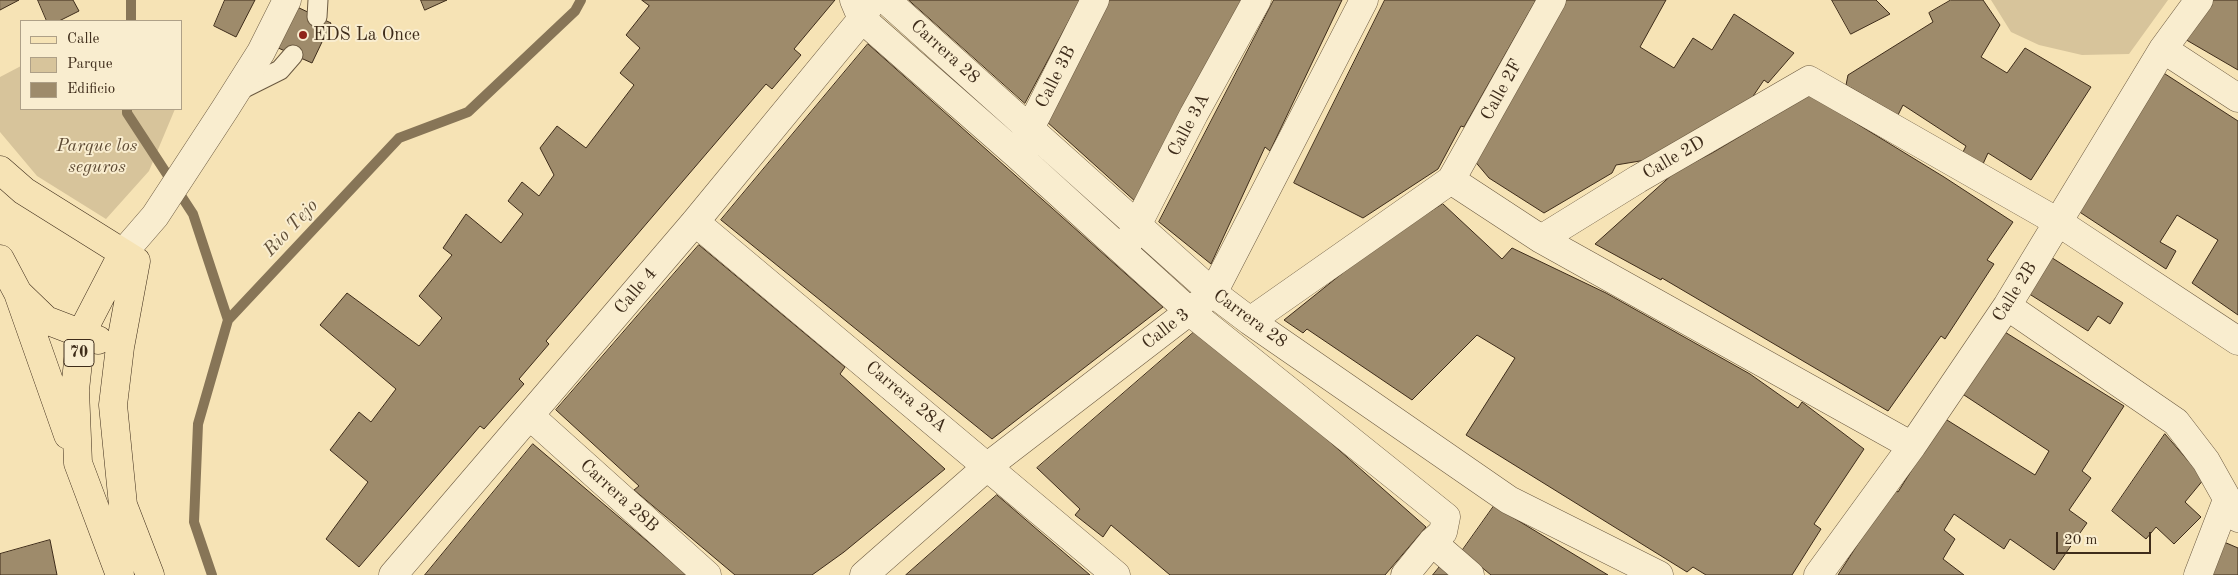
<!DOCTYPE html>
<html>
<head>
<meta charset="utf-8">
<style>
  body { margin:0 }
  #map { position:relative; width:2238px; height:575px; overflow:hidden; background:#f6e3b5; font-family:"Old Standard TT",serif }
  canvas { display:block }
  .legend { position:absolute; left:20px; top:20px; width:162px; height:90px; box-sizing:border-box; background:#f9edcf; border:1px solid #aea087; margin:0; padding:6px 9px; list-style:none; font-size:15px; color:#3e2c1a }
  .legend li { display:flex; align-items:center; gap:10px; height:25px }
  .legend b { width:25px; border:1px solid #aea087 }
  .scale { position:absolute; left:2056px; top:532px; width:95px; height:22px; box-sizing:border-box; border:2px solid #3e2c1a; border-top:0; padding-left:6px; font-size:15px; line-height:18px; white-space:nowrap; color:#3e2c1a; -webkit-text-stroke:4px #f9edcf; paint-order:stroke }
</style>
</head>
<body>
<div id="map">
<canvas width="2238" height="575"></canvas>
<ul class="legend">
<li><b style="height:6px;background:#f6e3b5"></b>Calle</li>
<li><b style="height:14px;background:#d7c49b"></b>Parque</li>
<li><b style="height:14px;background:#9e8b6b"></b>Edificio</li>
</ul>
<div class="scale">20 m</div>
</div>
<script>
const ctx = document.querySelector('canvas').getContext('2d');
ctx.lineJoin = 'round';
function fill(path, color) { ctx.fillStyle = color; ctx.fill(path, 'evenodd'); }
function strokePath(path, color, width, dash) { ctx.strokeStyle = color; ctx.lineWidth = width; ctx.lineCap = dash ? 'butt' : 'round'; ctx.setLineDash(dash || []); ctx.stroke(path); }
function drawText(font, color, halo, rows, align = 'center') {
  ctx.font = font + ' "Old Standard TT",serif'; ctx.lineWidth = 4; ctx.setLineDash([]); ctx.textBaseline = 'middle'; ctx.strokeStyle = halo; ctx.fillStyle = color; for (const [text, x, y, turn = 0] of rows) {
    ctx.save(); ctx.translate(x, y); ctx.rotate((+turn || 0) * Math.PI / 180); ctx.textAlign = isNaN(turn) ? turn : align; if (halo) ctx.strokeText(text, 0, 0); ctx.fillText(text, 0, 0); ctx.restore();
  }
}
fill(new Path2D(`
  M 1991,0 L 2168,0 L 2129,54 L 2082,55 L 2039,45 L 2011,32 Z
  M 21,66 L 21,109 L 175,109 L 149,171 L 106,219 L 37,176 L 0,132 L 0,77 Z`), '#d7c49b');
strokePath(new Path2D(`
  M 131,0 L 131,21
  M 127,109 L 127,113 L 193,214 L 228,320
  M 212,575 L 194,522 L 198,424 L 228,320 L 399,138 L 468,112 L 575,11 L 581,0`), '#877557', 10);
const building = new Path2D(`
  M 0,0 L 19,0 L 0,10 Z
  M 38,0 L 73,0 L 79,11 L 59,21 L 47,21 Z
  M 225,0 L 255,0 L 236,37 L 214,26 Z
  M 421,0 L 447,0 L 425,10 Z
  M 642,0 L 835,0 L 794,49 L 801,55 L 772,89 L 766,84 L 546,341 L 549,344 L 519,379 L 524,384 L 484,429 L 480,426 L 359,567 L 326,539 L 368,482 L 330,450 L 359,412 L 371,422 L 396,389 L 320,325 L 347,293 L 419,346 L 442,318 L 419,296 L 452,255 L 443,248 L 466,214 L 501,243 L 523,214 L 508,201 L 522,182 L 539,196 L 554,175 L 540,148 L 557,126 L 586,148 L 634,85 L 620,73 L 640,48 L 626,35 L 649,6 Z
  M 909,0 L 1080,0 L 1025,103 Z
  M 1108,0 L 1244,0 L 1137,203 L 1046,121 Z
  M 1274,0 L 1342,0 L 1270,151 L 1265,147 L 1211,264 L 1159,222 Z
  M 1385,0 L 1536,0 L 1464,127 L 1461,126 L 1438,169 L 1363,218 L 1294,183 Z
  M 1562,0 L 1666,0 L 1640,47 L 1674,68 L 1693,38 L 1712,50 L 1734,14 L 1794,53 L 1768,83 L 1764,80 L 1745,108 L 1646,160 L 1616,165 L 1612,173 L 1544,213 L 1489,178 L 1473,159 Z
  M 1832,0 L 1876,0 L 1890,14 L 1851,34 Z
  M 1951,0 L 1983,0 L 2000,25 L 1981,57 L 2007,73 L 2025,48 L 2091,87 L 2031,180 L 1988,153 L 1983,164 L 1963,152 L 1966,146 L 1903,105 L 1898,115 L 1846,85 L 1848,75 L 1933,22 L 1929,13 Z
  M 2208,0 L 2238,0 L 2238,70 L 2183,38 Z
  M 295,6 L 331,23 L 312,63 L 276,47 Z
  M 868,44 L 1163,307 L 992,439 L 721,220 Z
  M 2159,70 L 2238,121 L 2238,315 L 2192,283 L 2218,240 L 2177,215 L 2160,242 L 2176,251 L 2166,269 L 2072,207 Z
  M 1810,95 L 1944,177 L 2013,222 L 1987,260 L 1994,264 L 1945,339 L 1941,336 L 1888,411 L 1662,278 L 1661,280 L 1595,244 L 1675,172 L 1712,153 Z
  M 1443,204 L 1502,259 L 1512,248 L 1606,293 L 1750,374 L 1798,408 L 1802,402 L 1864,449 L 1814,524 L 1821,529 L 1792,575 L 1706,575 L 1693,567 L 1687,572 L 1466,435 L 1515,358 L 1477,335 L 1412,400 L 1307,329 L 1303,333 L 1284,320 L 1380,243 Z
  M 699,245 L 845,367 L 840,374 L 945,469 L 844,552 L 812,575 L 735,575 L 634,490 L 639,486 L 556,410 Z
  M 2046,254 L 2123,303 L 2110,324 L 2098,316 L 2088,331 L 2023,290 Z
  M 1200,327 L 1426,527 L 1385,575 L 1170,575 L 1111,525 L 1103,537 L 1075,515 L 1080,509 L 1037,468 Z
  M 2000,329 L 2124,406 L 2082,471 L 2091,478 L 2069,510 L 2087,523 L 2054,570 L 2010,539 L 2004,549 L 1954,514 L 1944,530 L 1955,539 L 1943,559 L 1964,575 L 1838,575 L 1893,489 L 1898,492 L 1926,447 L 1939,415 L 2035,475 L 2049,451 L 1961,393 Z
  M 2165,434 L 2204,479 L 2185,502 L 2201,517 L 2174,544 L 2156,527 L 2146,539 L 2112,511 Z
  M 533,444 L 687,575 L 425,575 Z
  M 997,495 L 1090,575 L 906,575 Z
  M 1494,506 L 1608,575 L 1491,575 L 1462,551 Z
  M 50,540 L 57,575 L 0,575 L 0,554 Z
  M 2224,542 L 2238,548 L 2238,575 L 2209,575 Z
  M 1442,564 L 1454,575 L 1433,575 Z`);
fill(building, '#9e8b6b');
strokePath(building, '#3e2c1a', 1);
const lane = new Path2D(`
  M 317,17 L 318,0
  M 236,92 L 280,70 L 293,55`);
const street = new Path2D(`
  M 854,0 L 862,19 L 1016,154 L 1189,311 L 1446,517 L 1443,532 L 1432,542 L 1405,575
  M 886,0 L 1213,293 L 1250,321 L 1509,500 L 1659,575
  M 2163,49 L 2238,98
  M 1022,144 L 1095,0
  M 1451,180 L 1541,239 L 1912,446
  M 695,222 L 1116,575
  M 1541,239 L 1638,179 L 1809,80 L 2058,222 L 2238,341
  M 1129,241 L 1194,114 L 1257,0
  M 123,253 L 155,216 L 225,109 L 261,52 L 287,0
  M 2007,306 L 2176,422 L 2206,461 L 2238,518
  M 1250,321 L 1451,180 L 1552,0
  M 530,416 L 707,575
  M 1432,542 L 1470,575
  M 393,575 L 695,222 L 862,19 L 870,4
  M 864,575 L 988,466 L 1213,293 L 1364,0
  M 1818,575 L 1912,446 L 2007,306 L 2163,49 L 2199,0
  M 2198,575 L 2227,500`);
const primary = new Path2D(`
  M 0,170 L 24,191 L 136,261 L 120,347 L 113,405 L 123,505 L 150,575
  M 0,259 L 18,293 L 46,320 L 98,340
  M 18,293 L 68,435
  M 120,575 L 78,463 L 75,390 L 81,334 L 123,253`);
strokePath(lane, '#6c5a41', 21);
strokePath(street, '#6c5a41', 29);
strokePath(primary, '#3e2c1a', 29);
strokePath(lane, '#f9edcf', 19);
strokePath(street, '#f9edcf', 28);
strokePath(primary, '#f6e3b5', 28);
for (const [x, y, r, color] of [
  [303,35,5,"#8f2418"]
]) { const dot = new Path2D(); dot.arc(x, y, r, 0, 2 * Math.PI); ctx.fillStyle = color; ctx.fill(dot); strokePath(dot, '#f9edcf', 2); }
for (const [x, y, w] of [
  [79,353,30]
]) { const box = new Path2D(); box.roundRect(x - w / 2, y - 13.5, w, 27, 4); ctx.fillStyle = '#f9edcf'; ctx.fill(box); strokePath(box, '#3e2c1a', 1); }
drawText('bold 16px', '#3e2c1a', null, [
  ["70",79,353]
]);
drawText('18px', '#3e2c1a', '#f9edcf', [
  ["EDS La Once",313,35]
], 'left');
drawText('18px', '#3e2c1a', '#f9edcf', [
  ["Carrera 28",945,52,42],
  ["Calle 3B",1056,77,-63],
  ["Calle 2F",1502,90,-61],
  ["Calle 3A",1189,125,-62],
  ["Calle 2D",1674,158,-30],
  ["Calle 4",636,291,-50],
  ["Calle 2B",2015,292,-58],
  ["Carrera 28",1250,319,36],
  ["Calle 3",1166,329,-38],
  ["Carrera 28A",906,397,40],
  ["Carrera 28B",619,496,42]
]);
drawText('italic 18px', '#5d4a34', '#f9edcf', [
  ["Parque los",97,146],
  ["seguros",97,167]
]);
drawText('italic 19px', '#625039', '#f9edcf', [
  ["Rio Tejo",291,228,-47]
]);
</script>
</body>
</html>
